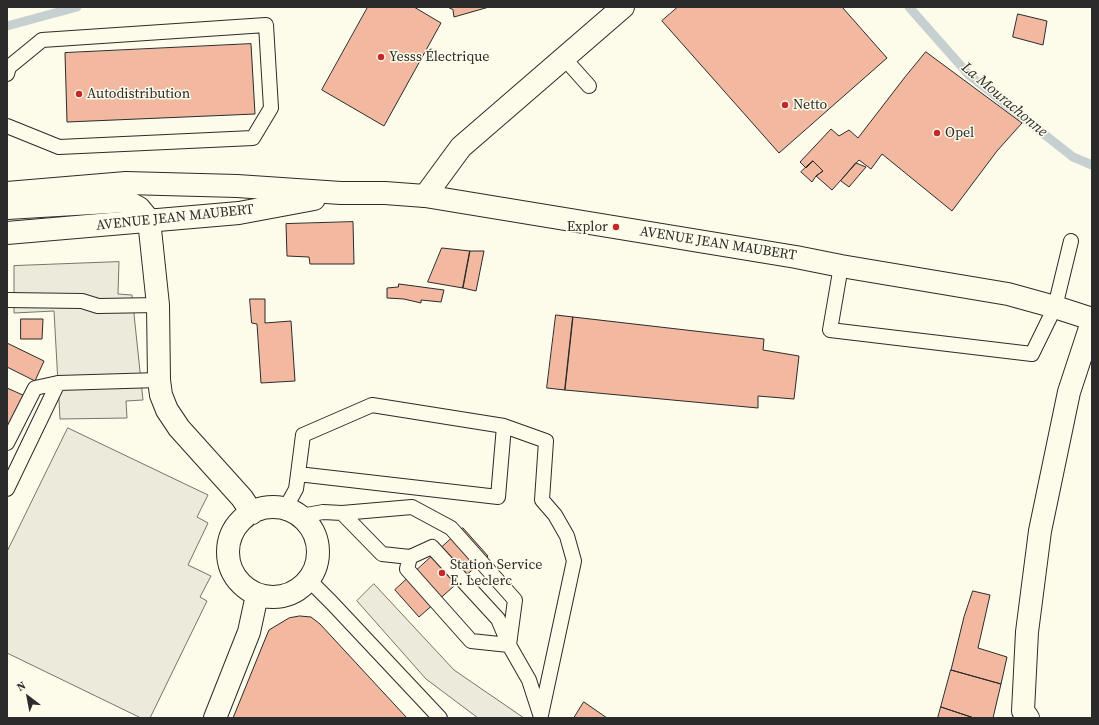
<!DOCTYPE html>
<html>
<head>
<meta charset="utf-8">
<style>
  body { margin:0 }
  #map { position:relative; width:1099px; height:725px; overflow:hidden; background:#fdfbea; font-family:"Source Serif 4",serif }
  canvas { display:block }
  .frame { position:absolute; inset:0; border:8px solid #2b2b2b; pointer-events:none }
  .north { position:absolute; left:8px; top:677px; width:40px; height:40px; -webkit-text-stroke:3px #fdfbea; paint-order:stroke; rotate:328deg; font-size:11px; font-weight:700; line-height:16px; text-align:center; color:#2b2b2b }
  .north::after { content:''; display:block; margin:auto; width:14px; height:18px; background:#2b2b2b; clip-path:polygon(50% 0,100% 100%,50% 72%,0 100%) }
</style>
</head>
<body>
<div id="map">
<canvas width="1099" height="725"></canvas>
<div class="frame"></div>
<div class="north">N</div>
</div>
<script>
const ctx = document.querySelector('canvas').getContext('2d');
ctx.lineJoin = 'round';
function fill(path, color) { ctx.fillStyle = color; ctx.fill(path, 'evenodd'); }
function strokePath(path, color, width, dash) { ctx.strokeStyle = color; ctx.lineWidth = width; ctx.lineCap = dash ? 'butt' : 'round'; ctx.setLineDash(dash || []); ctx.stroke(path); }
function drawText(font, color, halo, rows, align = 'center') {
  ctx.font = font + ' "Source Serif 4",serif'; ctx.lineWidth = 3; ctx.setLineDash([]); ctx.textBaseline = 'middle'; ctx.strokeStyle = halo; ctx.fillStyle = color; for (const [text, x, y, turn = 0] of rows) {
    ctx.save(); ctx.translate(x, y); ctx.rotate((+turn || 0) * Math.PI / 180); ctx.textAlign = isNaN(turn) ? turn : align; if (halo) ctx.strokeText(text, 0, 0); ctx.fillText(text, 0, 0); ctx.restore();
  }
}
const parking = new Path2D(`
  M 119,262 L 118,294 L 132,295 L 143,400 L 126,401 L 127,418 L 60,419 L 54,311 L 14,313 L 14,266 Z
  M 68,428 L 208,495 L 197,517 L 208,523 L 188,565 L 211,576 L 200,597 L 207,601 L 150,718 L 141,718 L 7,653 L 7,552 Z
  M 374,584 L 454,670 L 524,718 L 478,718 L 426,679 L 357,601 Z`);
fill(parking, '#eceadb');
strokePath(parking, '#74746e', 1);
strokePath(new Path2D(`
  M 909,7 L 969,75 L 1073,157 L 1092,165
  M 7,26 L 77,7`), '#c7d0d0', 9);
const building = new Path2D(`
  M 368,7 L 414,7 L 441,23 L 384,126 L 322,90 Z
  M 448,7 L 489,7 L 454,17 L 453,10 Z
  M 678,7 L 842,7 L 887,58 L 779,153 L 662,21 Z
  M 1018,14 L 1047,21 L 1043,45 L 1013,37 Z
  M 251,44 L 255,114 L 67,122 L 65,53 Z
  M 926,52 L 1022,123 L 997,151 L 952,211 L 882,154 L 871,169 L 859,160 L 832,190 L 816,176 L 823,171 L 813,161 L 806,168 L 800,162 L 831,129 L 839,136 L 849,130 L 858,138 L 905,77 Z
  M 813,161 L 823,171 L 816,176 L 812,182 L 801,172 Z
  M 856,163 L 866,167 L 849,187 L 841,181 Z
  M 353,222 L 354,264 L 310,264 L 309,257 L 287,256 L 286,224 Z
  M 442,248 L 470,251 L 463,288 L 428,282 Z
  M 470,251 L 484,251 L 476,291 L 463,288 Z
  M 399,284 L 444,290 L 441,302 L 421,300 L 421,303 L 404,299 L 387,298 L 387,288 L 398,287 Z
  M 250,299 L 265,299 L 265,323 L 291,321 L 295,381 L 261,383 L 257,324 L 252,323 Z
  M 556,315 L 573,317 L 565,390 L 547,388 Z
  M 573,317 L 764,339 L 763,350 L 799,356 L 794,399 L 758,396 L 758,408 L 565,390 Z
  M 21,319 L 43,319 L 42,339 L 21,339 Z
  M 7,343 L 44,361 L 35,381 L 7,367 Z
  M 7,388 L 25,396 L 7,431 Z
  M 463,528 L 488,556 L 419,617 L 395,590 Z
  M 973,591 L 990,595 L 978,648 L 1007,657 L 1001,684 L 951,670 L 964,617 Z
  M 300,616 L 311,617 L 320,624 L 407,718 L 233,718 L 266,637 L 269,630 L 289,618 Z
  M 951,670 L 1001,684 L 993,718 L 974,718 L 941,707 Z
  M 584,702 L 607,718 L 574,718 Z
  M 941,707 L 974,718 L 938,718 Z`);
fill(building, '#f2b8a0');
strokePath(building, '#2b2b2b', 1);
const service = new Path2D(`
  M 564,58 L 589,86
  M 7,74 L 9,67 L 42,40 L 266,25 L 271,108 L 253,138 L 59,147 L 7,126
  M 841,266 L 830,330 L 1032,354 L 1055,307 L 1071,241
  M 7,300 L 82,301 L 98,306 L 158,305
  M 7,443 L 35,388 L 58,383
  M 298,474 L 303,435 L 372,405 L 504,426 L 546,441 L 542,500 L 555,515 L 567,536 L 574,561 L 541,715
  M 7,489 L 58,383 L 159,380
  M 285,509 L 296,489 L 298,474 L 498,497 L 504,426
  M 342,513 L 412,507 L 451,528 L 515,600 L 509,645 L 471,641 L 407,569 L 410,557
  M 301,516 L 323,512 L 342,513 L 382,554 L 410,557 L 432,547 L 498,619 L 509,645 L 529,680 L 540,714
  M 309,580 L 332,603 L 440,718`);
const minor = new Path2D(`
  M 425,196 L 461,147 L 623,7
  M 7,208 L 126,201 L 139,208 L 149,220 L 158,305 L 159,380 L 161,395 L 167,410 L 179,428 L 242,498 L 252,513
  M228 552a45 45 0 1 1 90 0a45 45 0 1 1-90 0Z
  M 215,718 L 249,632 L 257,595
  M 1028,718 L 1023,711 L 1027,632 L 1040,531 L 1069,392 L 1092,322`);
const primary = new Path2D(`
  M 7,193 L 126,183 L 237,186 L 341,193 L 385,193 L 425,196 L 796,257 L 841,266 L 1008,294 L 1055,307 L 1092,319
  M 7,233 L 239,213 L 314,199`);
strokePath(service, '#2b2b2b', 16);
strokePath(minor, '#2b2b2b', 24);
strokePath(primary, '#2b2b2b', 24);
strokePath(service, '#fdfbea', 14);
strokePath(minor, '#fdfbea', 22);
strokePath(primary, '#fdfbea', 22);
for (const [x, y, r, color] of [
  [381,57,4,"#c62828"],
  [79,94,4,"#c62828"],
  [785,105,4,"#c62828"],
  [937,133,4,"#c62828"],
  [616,227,4,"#c62828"],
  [442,573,4,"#c62828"]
]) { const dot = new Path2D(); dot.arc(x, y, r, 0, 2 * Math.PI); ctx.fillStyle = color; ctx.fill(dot); strokePath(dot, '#fdfbea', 1.5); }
drawText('14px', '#2b2b2b', '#fdfbea', [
  ["Yesss Électrique",389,57],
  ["Autodistribution",87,94],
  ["Netto",793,105],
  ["Opel",945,133],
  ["Explor",608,227,"right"],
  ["Station Service",450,565],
  ["E. Leclerc",450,581]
], 'left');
drawText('14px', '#2b2b2b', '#fdfbea', [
  ["AVENUE JEAN MAUBERT",175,218,-6],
  ["AVENUE JEAN MAUBERT",718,244,9]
]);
drawText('italic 15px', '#2b2b2b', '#fdfbea', [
  ["La Mourachonne",1004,100,40]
]);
</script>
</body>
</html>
